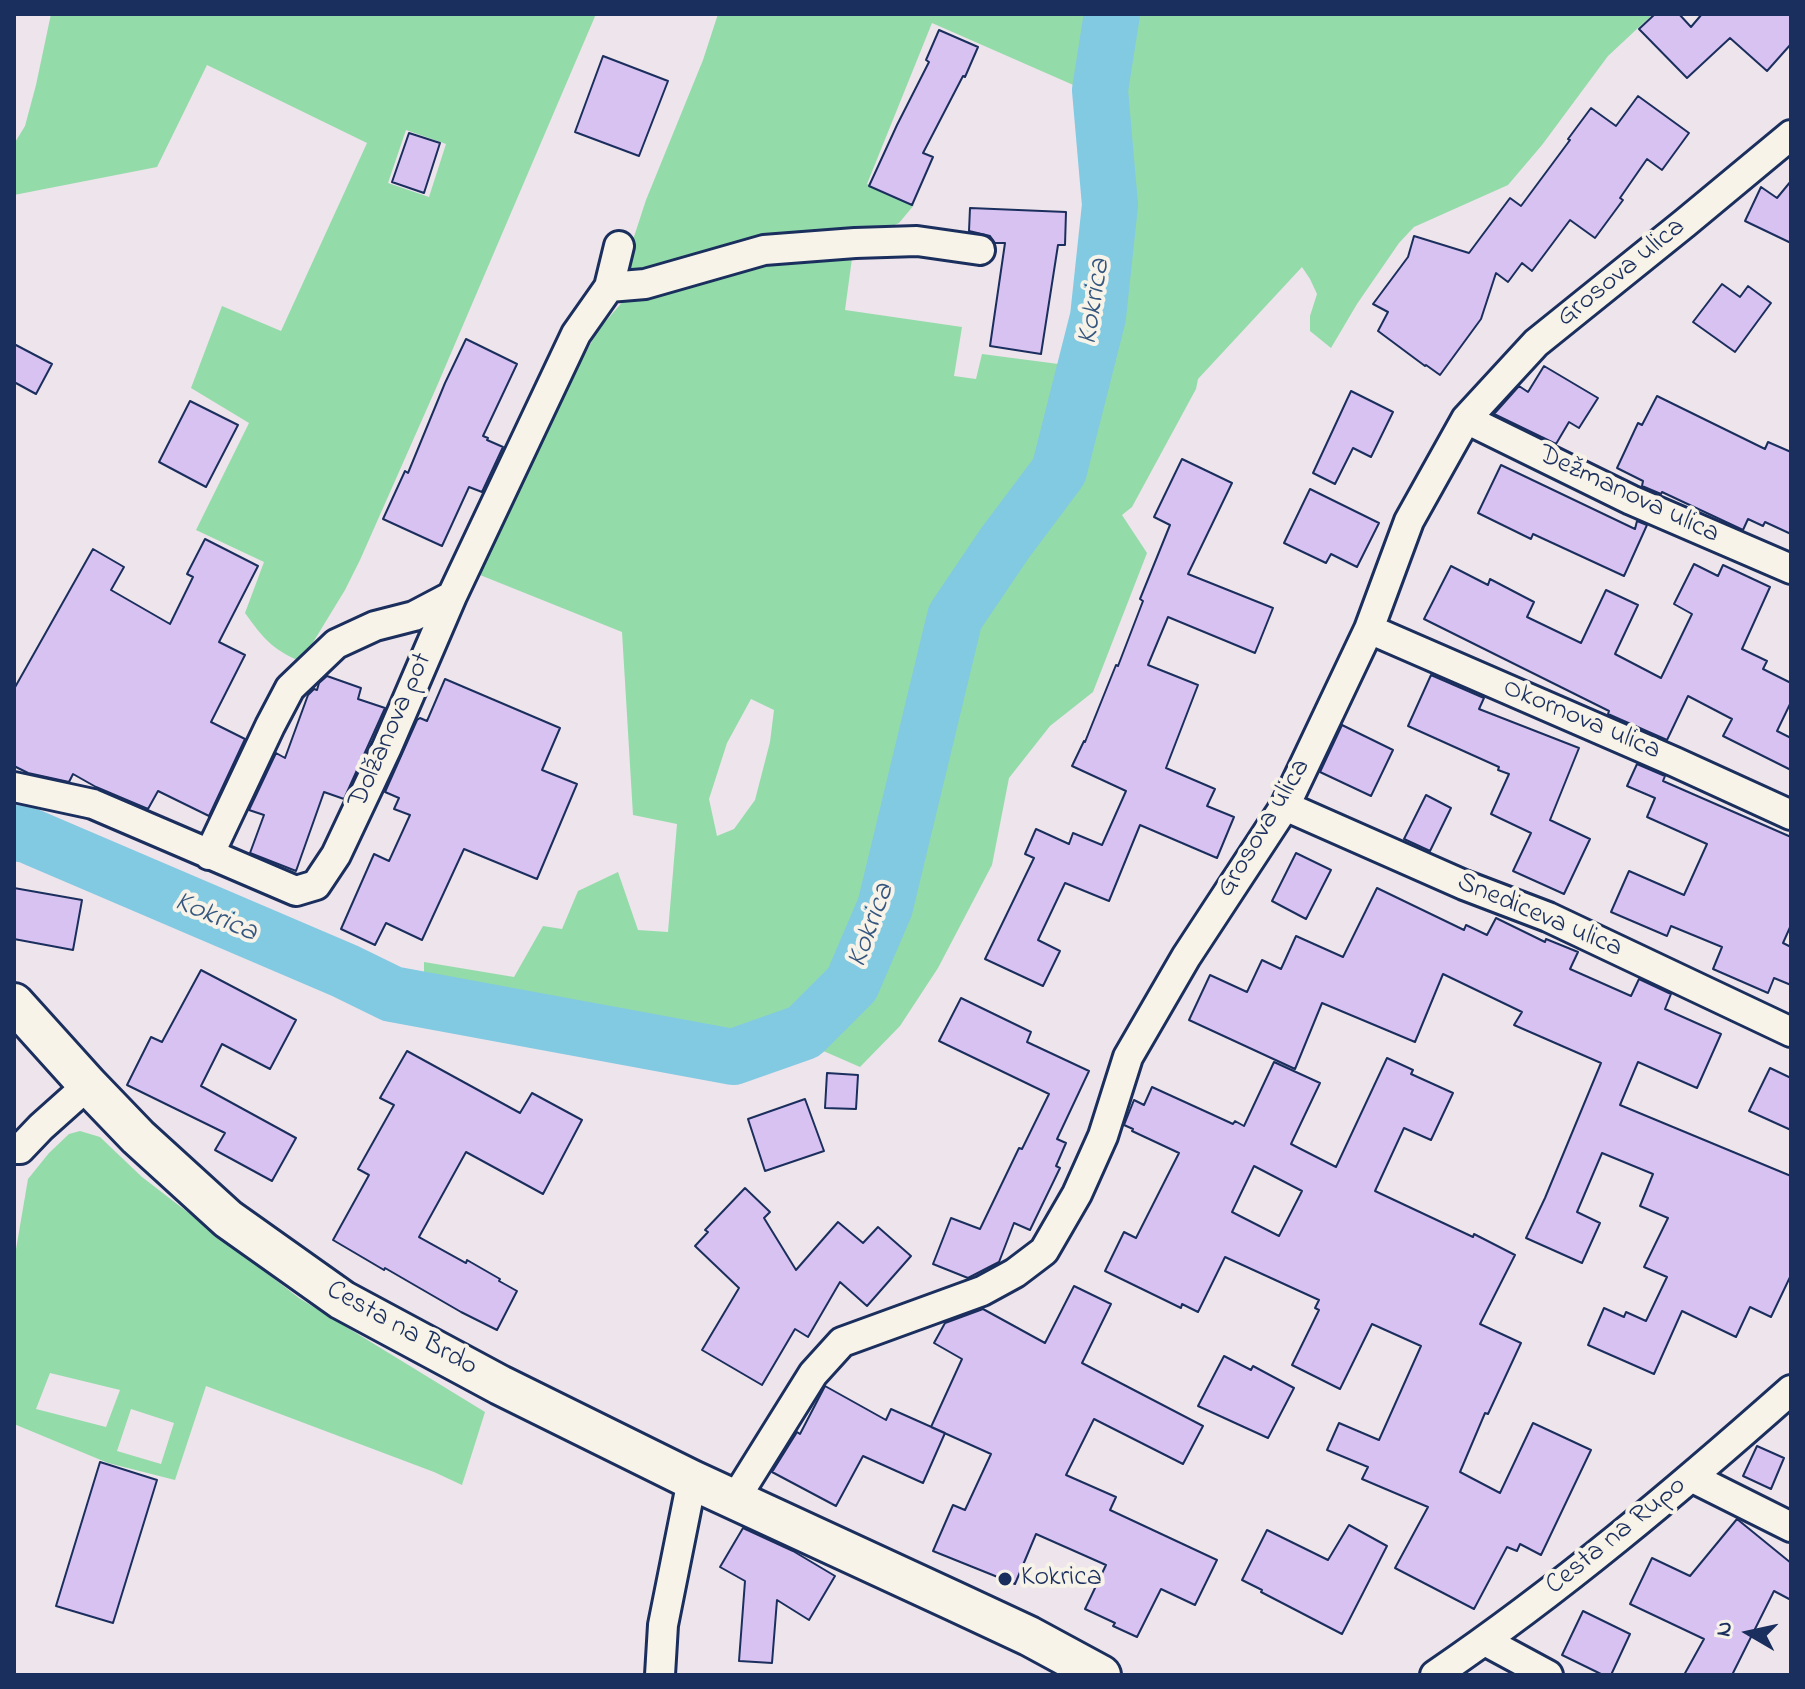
<!DOCTYPE html>
<html>
<head>
<meta charset="utf-8">
<style>
  body { margin:0 }
  #map { position:relative; width:1805px; height:1689px; overflow:hidden; background:#eee4eb; font-family:"Indie Flower",sans-serif }
  canvas { display:block }
  .frame { position:absolute; inset:0; border:16px solid #1b2f5e; pointer-events:none }
  .north { position:absolute; left:1709px; top:1593px; width:80px; height:80px; -webkit-text-stroke:6px #f7f3e8; paint-order:stroke; rotate:279deg; font-size:22px; font-weight:700; line-height:32px; text-align:center; color:#1b2f5e }
  .north::after { content:''; display:block; margin:auto; width:28px; height:36px; background:#1b2f5e; clip-path:polygon(50% 0,100% 100%,50% 72%,0 100%) }
</style>
</head>
<body>
<div id="map">
<canvas width="1805" height="1689"></canvas>
<div class="frame"></div>
<div class="north">N</div>
</div>
<script>
const ctx = document.querySelector('canvas').getContext('2d');
ctx.lineJoin = 'round';
function fill(path, color) { ctx.fillStyle = color; ctx.fill(path, 'evenodd'); }
function strokePath(path, color, width, dash) { ctx.strokeStyle = color; ctx.lineWidth = width; ctx.lineCap = dash ? 'butt' : 'round'; ctx.setLineDash(dash || []); ctx.stroke(path); }
function drawText(font, color, halo, rows, align = 'center') {
  ctx.font = font + ' "Indie Flower",sans-serif'; ctx.lineWidth = 8; ctx.setLineDash([]); ctx.textBaseline = 'middle'; ctx.strokeStyle = halo; ctx.fillStyle = color; for (const [text, x, y, turn = 0] of rows) {
    ctx.save(); ctx.translate(x, y); ctx.rotate((+turn || 0) * Math.PI / 180); ctx.textAlign = isNaN(turn) ? turn : align; if (halo) ctx.strokeText(text, 0, 0); ctx.fillText(text, 0, 0); ctx.restore();
  }
}
fill(new Path2D(`
  M 51,14 L 596,14 L 437,386 L 360,560 L 345,590 L 309,649 L 299,661 C 271,648 263,638 245,613 L 264,562 L 196,530 L 249,423 L 191,388 L 222,306 L 281,331 L 367,143 L 207,65 L 157,167 L 14,195 L 14,144 L 25,126 L 36,85 ZM 406,130 L 446,144 L 429,197 L 388,183 Z
  M 718,14 L 1093,14 L 1086,62 L 1087,91 L 932,23 L 867,184 L 914,205 L 899,223 L 874,234 L 644,275 L 631,269 L 628,255 L 646,200 L 703,60 Z
  M 1126,14 L 1653,14 L 1608,56 L 1542,145 L 1508,185 L 1414,227 L 1399,243 L 1357,304 L 1331,348 L 1310,331 L 1310,316 L 1317,294 L 1310,279 L 1302,267 L 1198,379 L 1196,389 L 1132,507 L 1122,515 L 1147,553 L 1093,692 L 1050,726 L 1009,778 L 992,865 L 938,968 L 900,1026 L 860,1067 L 812,1046 L 838,1019 L 876,957 L 896,905 L 908,836 L 937,741 L 966,618 L 983,584 L 1028,536 L 1069,482 L 1094,409 L 1124,237 L 1123,192 L 1117,137 L 1113,66 Z
  M 853,251 L 845,310 L 962,327 L 954,376 L 976,379 L 982,354 L 1066,365 L 1032,486 L 967,576 L 950,609 L 934,649 L 911,739 L 884,866 L 870,906 L 840,976 L 815,1007 L 768,1028 L 732,1037 L 686,1035 L 642,1024 L 545,1008 L 477,991 L 424,973 L 424,962 L 514,977 L 543,926 L 562,929 L 578,891 L 618,872 L 638,930 L 668,932 L 677,824 L 633,815 L 622,632 L 480,575 L 542,437 L 577,369 L 598,330 L 625,299 L 747,260 ZM 751,699 L 774,710 L 770,742 L 755,800 L 734,829 L 717,836 L 709,799 L 727,743 Z
  M 80,1131 L 100,1137 L 142,1177 L 299,1298 L 485,1412 L 462,1485 L 434,1472 L 206,1386 L 175,1480 L 108,1463 L 14,1424 L 14,1261 L 28,1179 L 49,1153 L 69,1134 ZM 50,1373 L 120,1390 L 106,1427 L 36,1409 ZM 131,1409 L 174,1423 L 161,1464 L 117,1451 Z`), '#94dbaa');
strokePath(new Path2D(`
  M 14,833 L 27,835 L 345,971 L 392,994 L 733,1057 L 804,1032 L 852,984 L 885,907 L 955,617 L 1005,543 L 1059,471 L 1098,317 L 1110,205 L 1100,90 L 1112,14`), '#82c9e2', 56);
const building = new Path2D(`
  M 1655,14 L 1679,14 L 1691,27 L 1702,14 L 1791,14 L 1791,44 L 1767,71 L 1730,38 L 1687,78 L 1639,29 Z
  M 939,30 L 978,47 L 965,77 L 963,76 L 923,153 L 933,157 L 912,205 L 869,186 L 897,125 L 929,62 L 926,60 Z
  M 603,56 L 668,81 L 639,156 L 575,132 Z
  M 1638,96 L 1689,133 L 1662,170 L 1647,159 L 1620,198 L 1623,200 L 1595,238 L 1570,220 L 1532,271 L 1522,263 L 1508,282 L 1496,273 L 1481,319 L 1440,375 L 1426,365 L 1425,366 L 1378,331 L 1388,312 L 1373,304 L 1408,257 L 1414,236 L 1469,253 L 1510,198 L 1521,206 L 1570,140 L 1568,139 L 1591,108 L 1616,126 Z
  M 409,133 L 440,143 L 424,193 L 392,182 Z
  M 1791,181 L 1791,243 L 1745,221 L 1761,187 L 1777,198 Z
  M 970,208 L 1066,212 L 1065,245 L 1058,245 L 1041,354 L 990,346 L 1005,243 L 995,243 L 990,236 L 969,231 Z
  M 1722,284 L 1740,297 L 1748,286 L 1771,303 L 1735,352 L 1693,322 Z
  M 466,339 L 517,364 L 483,436 L 488,438 L 487,440 L 503,447 L 482,492 L 469,487 L 442,546 L 383,519 L 405,471 L 408,473 L 445,383 Z
  M 14,344 L 52,364 L 36,394 L 14,382 Z
  M 1544,366 L 1598,398 L 1579,428 L 1569,422 L 1556,444 L 1494,414 L 1519,386 L 1528,392 Z
  M 1351,391 L 1393,412 L 1371,457 L 1353,448 L 1335,484 L 1313,473 Z
  M 1657,396 L 1765,449 L 1768,442 L 1791,452 L 1791,534 L 1765,522 L 1763,526 L 1748,519 L 1743,530 L 1662,492 L 1661,494 L 1642,486 L 1643,481 L 1617,468 L 1638,423 L 1642,425 Z
  M 190,401 L 238,425 L 206,487 L 159,462 Z
  M 1182,459 L 1232,483 L 1188,574 L 1273,608 L 1255,653 L 1168,617 L 1148,665 L 1198,685 L 1166,768 L 1215,789 L 1207,806 L 1234,817 L 1217,858 L 1140,825 L 1109,901 L 1065,883 L 1038,940 L 1060,951 L 1043,986 L 985,959 L 1034,858 L 1025,854 L 1036,829 L 1069,844 L 1073,833 L 1102,845 L 1126,791 L 1072,766 L 1084,741 L 1085,742 L 1116,665 L 1118,666 L 1143,601 L 1140,599 L 1170,525 L 1154,517 Z
  M 1501,465 L 1635,529 L 1637,521 L 1647,525 L 1624,576 L 1533,534 L 1531,539 L 1478,513 Z
  M 1310,489 L 1379,523 L 1357,567 L 1331,554 L 1326,563 L 1284,543 Z
  M 205,539 L 258,566 L 219,642 L 245,655 L 211,722 L 245,739 L 209,816 L 158,791 L 148,809 L 96,787 L 73,774 L 69,782 L 28,773 L 14,766 L 14,689 L 93,549 L 124,567 L 111,590 L 170,624 L 193,577 L 187,574 Z
  M 1694,564 L 1718,576 L 1723,565 L 1770,587 L 1742,649 L 1767,661 L 1763,669 L 1791,683 L 1791,702 L 1777,731 L 1791,738 L 1791,770 L 1723,736 L 1732,719 L 1688,696 L 1667,740 L 1608,714 L 1609,711 L 1424,619 L 1451,566 L 1488,585 L 1490,579 L 1534,602 L 1527,617 L 1581,643 L 1606,590 L 1638,605 L 1615,654 L 1661,678 L 1692,614 L 1674,604 Z
  M 1431,675 L 1484,698 L 1479,709 L 1579,748 L 1550,820 L 1590,839 L 1564,894 L 1513,871 L 1531,833 L 1491,814 L 1509,774 L 1498,770 L 1499,767 L 1408,726 Z
  M 327,676 L 361,688 L 358,699 L 385,708 L 344,799 L 324,792 L 296,871 L 250,853 L 264,815 L 249,810 L 276,753 L 285,758 L 308,695 L 314,689 L 317,690 L 319,683 Z
  M 445,679 L 560,728 L 542,770 L 577,784 L 537,879 L 464,849 L 422,940 L 386,923 L 375,945 L 341,929 L 374,854 L 389,861 L 410,815 L 394,809 L 399,798 L 385,792 L 417,720 L 420,718 L 427,721 Z
  M 1342,725 L 1393,750 L 1371,796 L 1320,772 Z
  M 1637,764 L 1665,776 L 1663,781 L 1791,837 L 1791,925 L 1783,943 L 1791,947 L 1791,985 L 1774,978 L 1768,993 L 1713,969 L 1722,947 L 1671,926 L 1667,936 L 1611,912 L 1629,871 L 1684,895 L 1707,844 L 1647,817 L 1655,798 L 1627,786 Z
  M 1426,795 L 1451,808 L 1430,851 L 1404,839 Z
  M 1296,853 L 1331,870 L 1306,919 L 1272,901 Z
  M 14,888 L 82,900 L 73,950 L 14,939 Z
  M 1377,888 L 1464,930 L 1466,925 L 1487,935 L 1496,918 L 1545,942 L 1546,939 L 1578,952 L 1570,969 L 1631,996 L 1639,979 L 1671,994 L 1665,1009 L 1721,1034 L 1697,1088 L 1638,1062 L 1620,1105 L 1791,1176 L 1791,1275 L 1771,1317 L 1750,1307 L 1736,1337 L 1682,1311 L 1654,1374 L 1588,1345 L 1604,1308 L 1624,1317 L 1626,1312 L 1646,1321 L 1667,1277 L 1644,1267 L 1668,1218 L 1640,1206 L 1653,1174 L 1602,1153 L 1577,1212 L 1600,1223 L 1582,1263 L 1526,1238 L 1545,1198 L 1601,1063 L 1514,1025 L 1522,1012 L 1443,974 L 1415,1042 L 1322,1003 L 1295,1069 L 1189,1020 L 1210,975 L 1247,992 L 1262,960 L 1281,969 L 1296,936 L 1343,957 Z
  M 201,970 L 296,1020 L 270,1069 L 222,1044 L 201,1086 L 296,1138 L 272,1181 L 215,1150 L 225,1133 L 127,1085 L 151,1037 L 162,1042 Z
  M 961,998 L 1031,1032 L 1027,1042 L 1089,1071 L 1057,1139 L 1066,1143 L 1056,1166 L 1060,1168 L 1030,1230 L 1014,1223 L 999,1262 L 968,1278 L 933,1264 L 951,1218 L 980,1229 L 1019,1148 L 1022,1149 L 1049,1094 L 939,1041 Z
  M 407,1051 L 520,1113 L 532,1093 L 582,1120 L 543,1194 L 466,1152 L 419,1237 L 466,1263 L 467,1260 L 500,1279 L 499,1281 L 517,1291 L 497,1330 L 461,1312 L 385,1268 L 384,1270 L 333,1240 L 369,1175 L 358,1169 L 394,1105 L 380,1098 Z
  M 1387,1058 L 1413,1070 L 1411,1074 L 1453,1093 L 1431,1140 L 1404,1128 L 1375,1191 L 1473,1237 L 1474,1234 L 1515,1255 L 1480,1324 L 1521,1343 L 1488,1414 L 1485,1413 L 1460,1472 L 1500,1493 L 1533,1423 L 1591,1450 L 1541,1555 L 1520,1544 L 1517,1551 L 1507,1547 L 1474,1609 L 1395,1568 L 1428,1507 L 1362,1479 L 1368,1467 L 1327,1450 L 1339,1423 L 1379,1440 L 1421,1346 L 1372,1324 L 1340,1389 L 1292,1365 L 1319,1310 L 1315,1308 L 1319,1300 L 1225,1257 L 1198,1312 L 1182,1304 L 1181,1308 L 1105,1271 L 1124,1232 L 1136,1238 L 1179,1153 L 1132,1131 L 1133,1129 L 1124,1125 L 1134,1100 L 1144,1105 L 1152,1087 L 1233,1124 L 1235,1121 L 1244,1126 L 1274,1062 L 1320,1083 L 1291,1144 L 1336,1167 ZM 1254,1166 L 1302,1191 L 1279,1236 L 1232,1212 Z
  M 1770,1068 L 1791,1078 L 1791,1130 L 1749,1111 Z
  M 827,1073 L 858,1075 L 856,1109 L 825,1108 Z
  M 805,1099 L 824,1151 L 765,1171 L 748,1119 Z
  M 745,1188 L 770,1212 L 764,1218 L 796,1270 L 838,1222 L 863,1243 L 878,1227 L 911,1256 L 867,1306 L 840,1282 L 808,1337 L 795,1329 L 762,1385 L 702,1350 L 739,1288 L 695,1246 L 708,1232 L 705,1230 Z
  M 1074,1286 L 1111,1304 L 1082,1363 L 1203,1426 L 1183,1464 L 1094,1419 L 1066,1475 L 1116,1497 L 1110,1510 L 1217,1560 L 1195,1605 L 1161,1589 L 1137,1637 L 1113,1626 L 1115,1623 L 1085,1609 L 1106,1565 L 1036,1534 L 1015,1584 L 933,1551 L 953,1505 L 965,1510 L 991,1454 L 931,1427 L 962,1359 L 934,1343 L 945,1323 L 983,1309 L 1045,1343 Z
  M 1224,1356 L 1251,1370 L 1253,1366 L 1294,1388 L 1268,1438 L 1198,1406 Z
  M 825,1386 L 886,1420 L 891,1409 L 945,1433 L 923,1483 L 863,1456 L 836,1506 L 772,1472 L 797,1432 L 800,1434 Z
  M 1757,1446 L 1784,1458 L 1771,1489 L 1743,1476 Z
  M 100,1462 L 157,1480 L 113,1623 L 56,1606 Z
  M 1737,1519 L 1791,1563 L 1791,1600 L 1774,1591 L 1732,1675 L 1684,1675 L 1704,1639 L 1630,1604 L 1652,1558 L 1690,1576 Z
  M 1349,1525 L 1387,1546 L 1342,1634 L 1261,1592 L 1262,1590 L 1242,1580 L 1267,1530 L 1328,1560 Z
  M 743,1528 L 793,1551 L 835,1576 L 809,1620 L 777,1600 L 772,1663 L 739,1661 L 745,1581 L 720,1567 Z
  M 1583,1611 L 1630,1634 L 1611,1675 L 1603,1675 L 1562,1655 Z`);
fill(building, '#d8c2f2');
strokePath(building, '#1b2f5e', 2);
const street = new Path2D(`
  M 609,287 L 645,284 L 764,250 L 855,243 L 917,241 L 980,250
  M 1466,419 L 1631,500 L 1791,569
  M 1369,629 L 1675,762 L 1791,815
  M 14,787 L 93,804 L 296,891 L 316,885 L 336,855 L 387,747 L 452,596 L 576,334 L 609,287 L 619,246
  M 1285,806 L 1464,885 L 1548,917 L 1791,1032
  M 209,855 L 270,726 L 290,688 L 336,644 L 375,626 L 414,616 L 452,596
  M 14,1149 L 20,1149 L 41,1127 L 88,1085
  M 1691,1477 L 1791,1527
  M 735,1499 L 813,1374 L 842,1342 L 982,1291 L 1015,1273 L 1044,1251 L 1077,1194 L 1103,1136 L 1128,1057 L 1186,957 L 1285,806 L 1369,629 L 1409,521 L 1466,419 L 1536,343 L 1685,223 L 1791,135
  M 1485,1641 L 1548,1675
  M 660,1675 L 663,1625 L 692,1480
  M 1435,1675 C 1561,1589 1677,1491 1791,1390`);
const secondary = new Path2D(`
  M 14,1003 L 88,1085 L 138,1137 L 228,1219 L 342,1300 L 500,1385 L 692,1480 L 954,1601 L 1029,1636 L 1101,1675`);
strokePath(street, '#1b2f5e', 34);
strokePath(secondary, '#1b2f5e', 44);
strokePath(street, '#f7f3e8', 28);
strokePath(secondary, '#f7f3e8', 38);
for (const [x, y, r, color] of [
  [1005,1579,8,"#1b2f5e"]
]) { const dot = new Path2D(); dot.arc(x, y, r, 0, 2 * Math.PI); ctx.fillStyle = color; ctx.fill(dot); strokePath(dot, '#f7f3e8', 3); }
drawText('28px', '#1b2f5e', '#f7f3e8', [
  ["Grosova ulica",1622,274,-39],
  ["Dežmanova ulica",1628,496,25],
  ["Okornova ulica",1581,721,23],
  ["Dolžanova pot",392,731,-66],
  ["Grosova ulica",1265,829,-59],
  ["Snediceva ulica",1539,917,23],
  ["Cesta na Brdo",401,1330,29],
  ["Cesta na Rupo",1617,1537,-39]
]);
drawText('28px', '#1b2f5e', '#f7f3e8', [
  ["Kokrica",1021,1579]
], 'left');
drawText('italic 30px', '#35567f', '#f7f3e8', [
  ["Kokrica",1096,302,-81],
  ["Kokrica",215,919,23],
  ["Kokrica",873,926,-70]
]);
</script>
</body>
</html>
